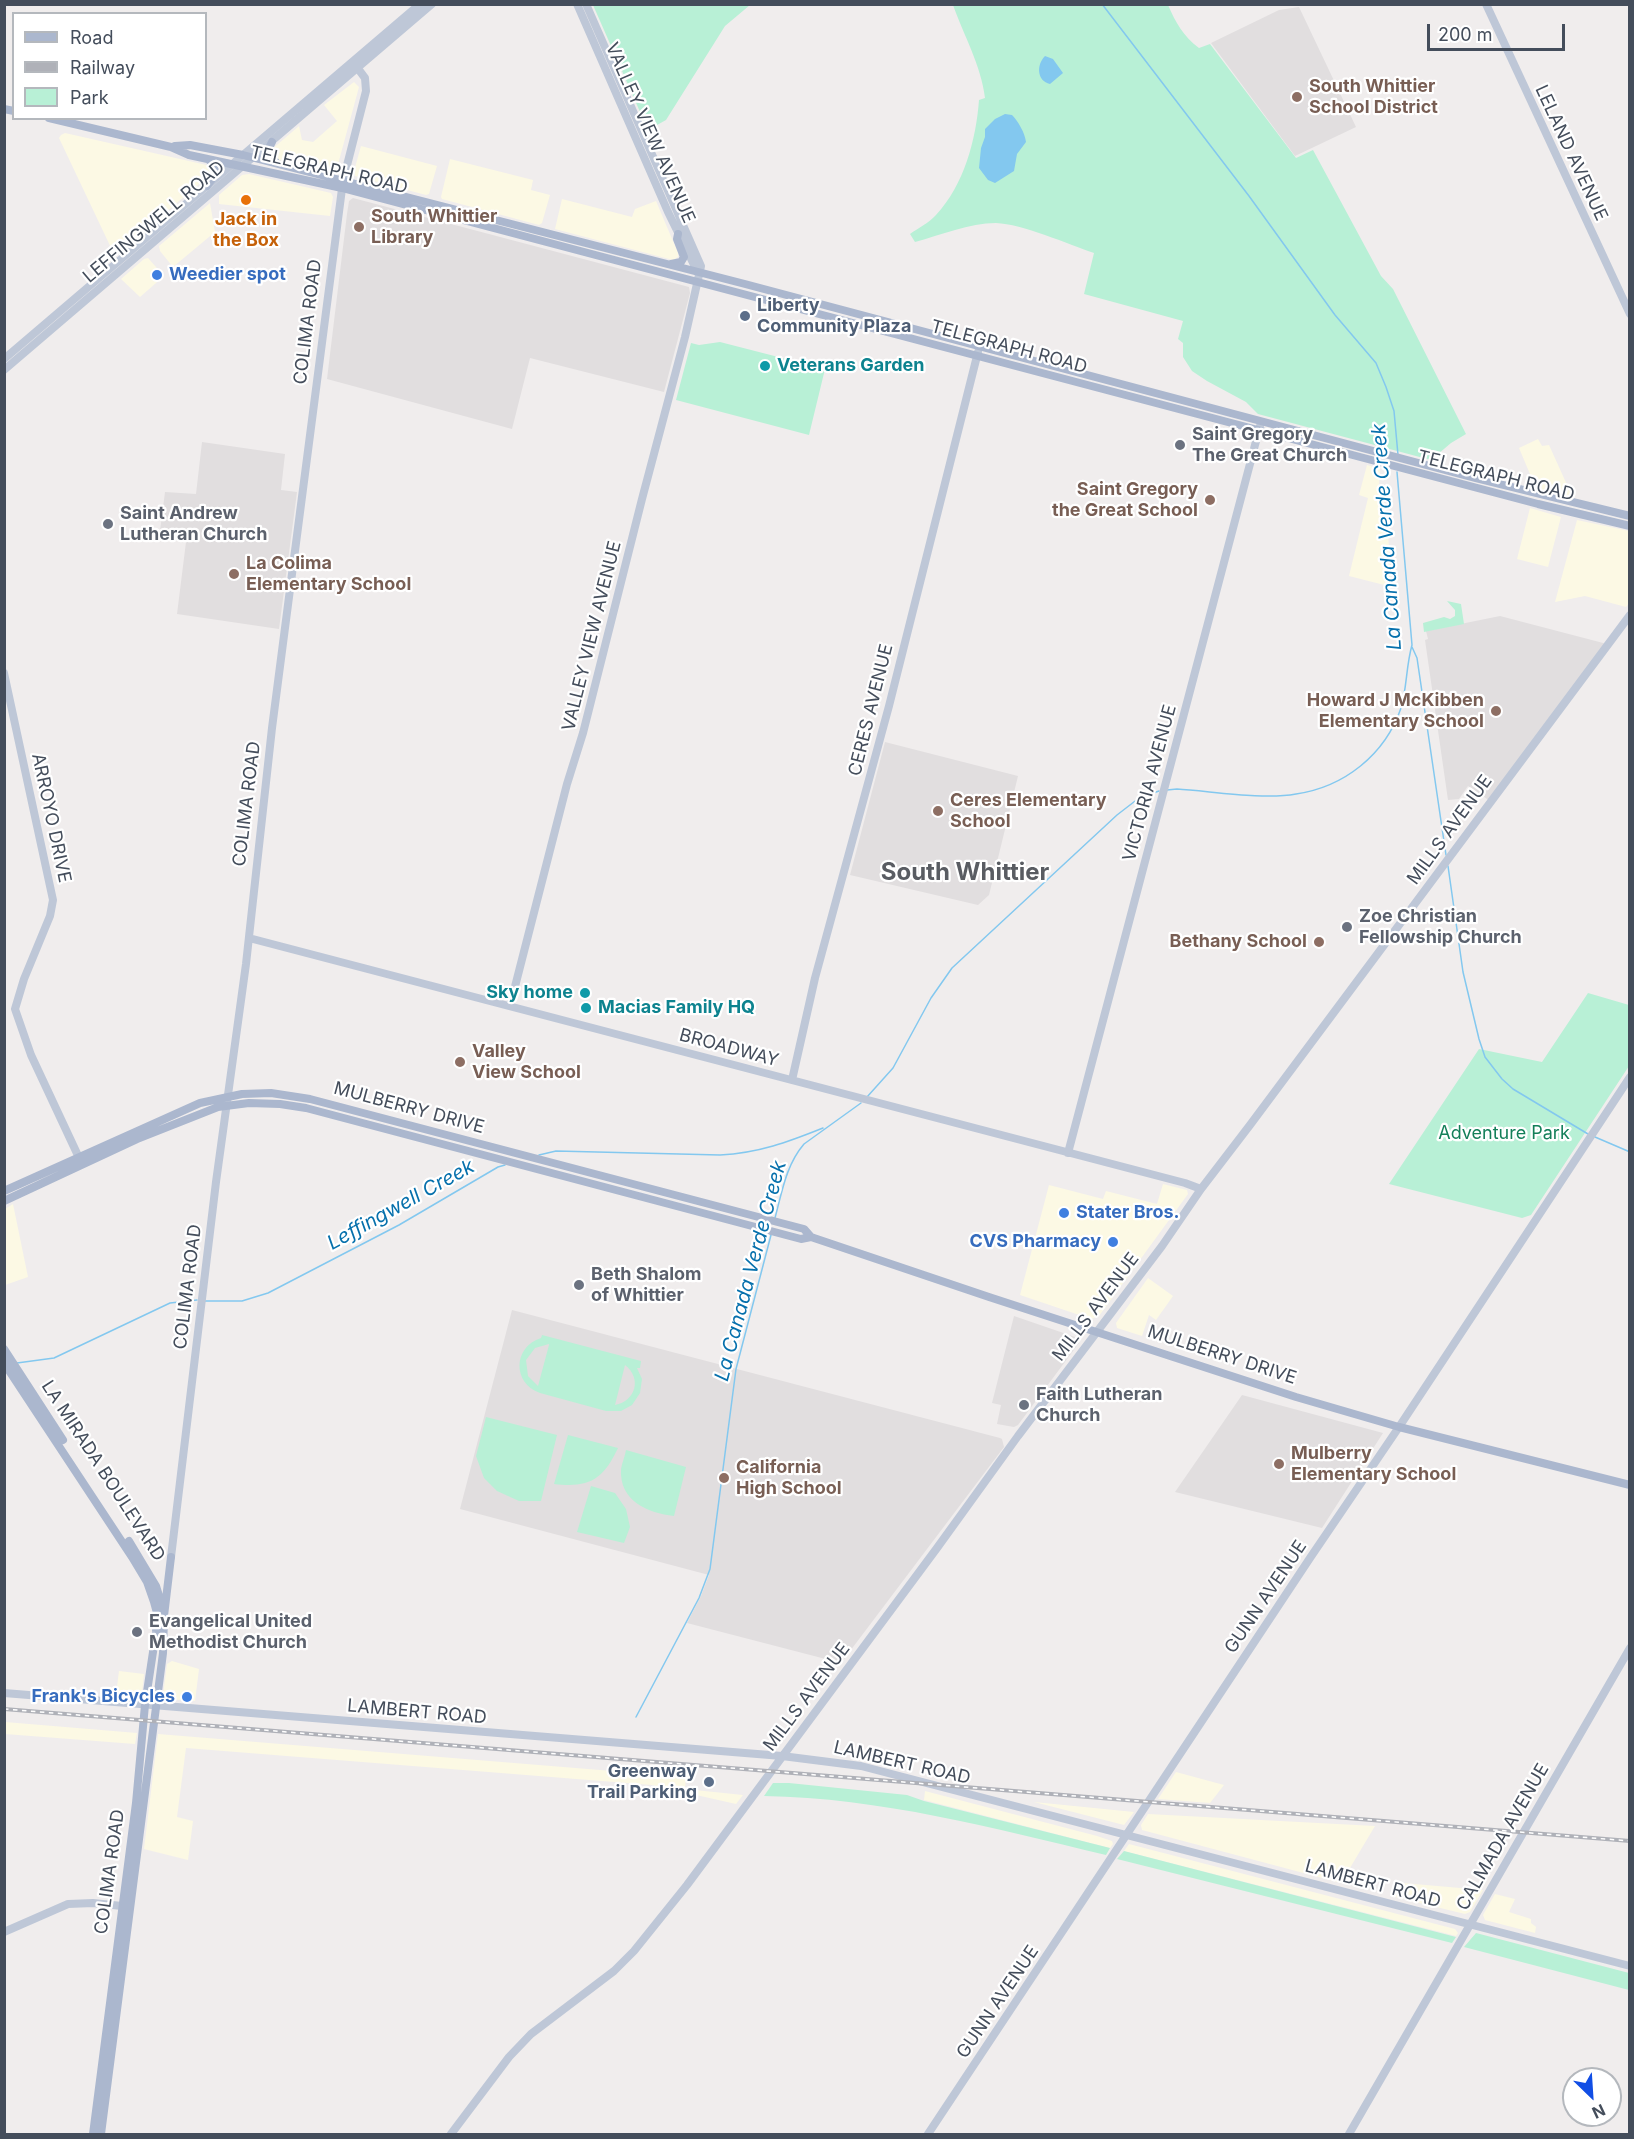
<!DOCTYPE html>
<html>
<head>
<meta charset="utf-8">
<style>
  body { margin:0 }
  #map { position:relative; width:1634px; height:2139px; overflow:hidden; background:#f0eded; font-family:Inter,sans-serif }
  canvas { display:block }
  .frame { position:absolute; inset:0; border:6px solid #444d5b; pointer-events:none }
  .legend { position:absolute; left:12px; top:12px; width:195px; height:108px; box-sizing:border-box; background:#fff; border:2px solid #b4b8bd; margin:0; padding:8px 10px; list-style:none; font-size:18px; color:#444d5b }
  .legend li { display:flex; align-items:center; gap:12px; height:30px }
  .legend b { width:30px; border:2px solid #b4b8bd }
  .north { position:absolute; left:1562px; top:2067px; width:60px; height:60px; box-sizing:border-box; background:#fff; border:2px solid #b4b8bd; border-radius:50%; rotate:155deg; font-size:16px; font-weight:700; line-height:24px; text-align:center; color:#444d5b }
  .north::after { content:''; display:block; margin:auto; width:21px; height:27px; background:#114ee5; clip-path:polygon(50% 0,100% 100%,50% 72%,0 100%) }
  .scale { position:absolute; left:1427px; top:24px; width:138px; height:27px; box-sizing:border-box; border:3px solid #444d5b; border-top:0; padding-left:8px; font-size:18px; line-height:21px; white-space:nowrap; color:#444d5b; -webkit-text-stroke:4px #fff; paint-order:stroke }
</style>
</head>
<body>
<div id="map">
<canvas width="1634" height="2139"></canvas>
<div class="frame"></div>
<ul class="legend">
<li><b style="height:8px;background:#abb7ce"></b>Road</li>
<li><b style="height:8px;background:#afb1b8"></b>Railway</li>
<li><b style="height:16px;background:#b8f0d6"></b>Park</li>
</ul>
<div class="north">N</div>
<div class="scale">200 m</div>
</div>
<script>
const ctx = document.querySelector('canvas').getContext('2d');
ctx.lineJoin = 'round';
function fill(path, color) { ctx.fillStyle = color; ctx.fill(path, 'evenodd'); }
function strokePath(path, color, width, dash) { ctx.strokeStyle = color; ctx.lineWidth = width; ctx.lineCap = dash ? 'butt' : 'round'; ctx.setLineDash(dash || []); ctx.stroke(path); }
function drawText(font, color, halo, rows, align = 'center') {
  ctx.font = font + ' Inter,sans-serif'; ctx.lineWidth = 4.5; ctx.setLineDash([]); ctx.textBaseline = 'middle'; ctx.strokeStyle = halo; ctx.fillStyle = color; for (const [text, x, y, turn = 0] of rows) {
    ctx.save(); ctx.translate(x, y); ctx.rotate((+turn || 0) * Math.PI / 180); ctx.textAlign = isNaN(turn) ? turn : align; if (halo) ctx.strokeText(text, 0, 0); ctx.fillText(text, 0, 0); ctx.restore();
  }
}
fill(new Path2D(`
  M 354,82 L 359,87 L 337,168 L 333,171 L 272,159 L 271,150 L 299,126 L 302,140 L 313,142 L 337,121 L 324,105 Z
  M 65,133 L 211,166 L 212,173 L 119,252 L 113,252 L 59,138 L 61,135 Z
  M 361,146 L 437,166 L 429,194 L 426,195 L 355,176 L 354,171 Z
  M 450,159 L 533,180 L 531,190 L 550,195 L 542,223 L 539,225 L 442,199 L 441,197 Z
  M 249,174 L 331,193 L 333,197 L 330,216 L 219,204 L 219,195 L 242,175 Z
  M 562,199 L 632,217 L 635,209 L 656,201 L 678,253 L 678,257 L 673,260 L 555,229 Z
  M 210,203 L 215,232 L 173,267 L 160,251 L 159,246 Z
  M 148,258 L 164,276 L 140,297 L 121,279 L 144,259 Z
  M 1538,439 L 1542,446 L 1549,445 L 1573,498 L 1538,489 L 1535,486 L 1519,448 Z
  M 1367,465 L 1380,469 L 1379,486 L 1386,508 L 1392,587 L 1349,576 L 1368,498 L 1359,495 Z
  M 1530,508 L 1561,517 L 1548,567 L 1517,559 Z
  M 1577,520 L 1629,531 L 1629,603 L 1626,607 L 1585,596 L 1555,602 Z
  M 1163,1184 L 1187,1190 L 1188,1194 L 1099,1316 L 1091,1319 L 1020,1295 L 1049,1185 L 1103,1199 L 1106,1191 L 1157,1204 Z
  M 13,1204 L 28,1277 L 5,1285 L 5,1209 Z
  M 1148,1278 L 1173,1296 L 1156,1320 L 1149,1315 L 1142,1336 L 1117,1328 L 1116,1323 Z
  M 172,1661 L 199,1669 L 195,1701 L 167,1699 L 163,1695 L 167,1664 Z
  M 119,1671 L 144,1674 L 142,1693 L 139,1696 L 116,1695 Z
  M 4,1722 L 5,1722 L 137,1733 L 135,1744 L 5,1734 Z
  M 158,1734 L 686,1777 L 685,1789 L 743,1795 L 736,1804 L 652,1785 L 186,1748 L 177,1817 L 193,1821 L 188,1860 L 144,1849 Z
  M 1176,1772 L 1224,1785 L 1210,1803 L 1158,1799 Z
  M 925,1791 L 1097,1836 L 1112,1841 L 1113,1844 L 1110,1848 L 932,1802 L 924,1800 Z
  M 1034,1802 L 1134,1812 L 1124,1825 Z
  M 1148,1814 L 1375,1826 L 1341,1883 L 1142,1830 L 1141,1825 Z
  M 1129,1844 L 1455,1929 L 1458,1933 L 1456,1936 L 1124,1851 Z
  M 1403,1883 L 1483,1890 L 1470,1912 L 1465,1914 L 1395,1897 Z
  M 1495,1894 L 1515,1899 L 1509,1912 L 1531,1919 L 1531,1923 L 1536,1927 L 1535,1933 L 1485,1920 L 1483,1915 Z`), '#fcf9e4');
fill(new Path2D(`
  M 1299,7 L 1356,127 L 1295,156 L 1211,43 L 1279,10 Z
  M 353,198 L 689,287 L 690,293 L 664,392 L 530,358 L 512,429 L 327,379 L 347,214 L 349,201 Z
  M 202,442 L 285,454 L 281,490 L 297,492 L 279,629 L 177,614 L 187,534 L 160,531 L 165,492 L 196,494 Z
  M 1500,616 L 1607,644 L 1490,801 L 1468,786 L 1459,799 L 1448,800 L 1425,640 L 1428,639 L 1426,631 Z
  M 885,742 L 1018,776 L 989,895 L 978,905 L 850,875 Z
  M 512,1310 L 1000,1438 L 1002,1439 L 1004,1447 L 841,1663 L 687,1623 L 701,1596 L 709,1575 L 460,1509 Z
  M 1014,1316 L 1078,1338 L 1079,1343 L 1018,1425 L 1014,1427 L 997,1424 L 1001,1405 L 992,1403 Z
  M 1242,1395 L 1383,1433 L 1322,1528 L 1175,1492 Z`), '#e1dedf');
fill(new Path2D(`
  M 593,5 L 750,5 L 725,26 L 666,120 L 648,130 Z
  M 953,5 L 1168,5 C 1176,23 1183,36 1199,48 L 1210,44 L 1296,158 L 1313,150 L 1381,276 L 1393,289 L 1466,434 L 1451,443 L 1431,460 L 1258,414 L 1246,402 L 1207,381 L 1192,371 L 1183,357 L 1183,343 L 1178,339 L 1183,321 L 1084,294 L 1094,253 C 1068,244 1022,224 996,223 C 969,223 941,235 915,242 L 910,234 C 918,228 929,223 936,215 C 964,185 976,140 979,100 L 985,98 C 981,65 964,36 953,5 Z
  M 720,342 L 825,369 L 809,435 L 676,400 L 691,343 L 699,345 Z
  M 1447,601 L 1461,604 L 1464,624 L 1424,632 L 1423,623 L 1444,617 L 1450,619 L 1455,616 L 1455,610 Z
  M 1588,993 L 1629,1005 L 1629,1066 L 1531,1215 L 1522,1218 L 1389,1184 L 1479,1049 L 1542,1062 Z
  M 542,1335 L 641,1361 L 640,1368 L 637,1368 L 642,1379 L 640,1393 L 632,1405 L 621,1411 L 606,1411 L 540,1393 C 512,1383 513,1347 541,1338 ZM 549,1344 L 549,1345 L 538,1386 L 528,1376 L 526,1360 L 535,1348 ZM 625,1365 C 642,1378 636,1401 615,1405 Z
  M 486,1417 L 557,1435 L 541,1501 L 519,1501 L 497,1491 L 484,1478 L 476,1456 Z
  M 568,1435 L 618,1448 C 603,1480 589,1488 554,1484 Z
  M 626,1450 L 686,1467 L 674,1516 C 648,1513 619,1501 621,1469 C 622,1463 625,1456 626,1450 Z
  M 591,1486 L 615,1493 L 626,1509 L 630,1527 L 624,1543 L 577,1532 Z
  M 773,1783 L 789,1783 L 907,1795 L 924,1801 L 1110,1848 L 1106,1855 C 993,1828 881,1798 764,1796 Z
  M 1124,1851 L 1456,1937 L 1452,1943 L 1117,1859 Z
  M 1476,1933 L 1629,1973 L 1629,1990 L 1464,1947 Z`), '#b8f0d6');
fill(new Path2D(`
  M 1045,56 L 1053,59 L 1063,73 L 1050,84 C 1037,81 1036,65 1045,56 Z
  M 1005,114 L 1012,115 C 1018,121 1025,133 1026,142 L 1017,154 L 1014,171 L 995,183 L 988,180 L 979,168 L 981,148 L 985,137 L 985,129 L 995,119 Z`), '#83c8ef');
strokePath(new Path2D(`
  M 1102,4 L 1249,196 L 1335,315 L 1376,363 L 1386,387 L 1394,411 L 1398,455
  M 1412,647 L 1417,658 L 1446,855
  M 1167,790 L 1177,789 C 1211,791 1263,800 1296,794 C 1344,787 1385,755 1401,708 C 1407,688 1406,666 1412,645 L 1397,472
  M 1448,866 L 1463,972 L 1479,1039 L 1485,1057 L 1502,1079 L 1513,1089 L 1588,1134
  M 867,1097 L 893,1068 L 931,998 L 952,968 L 1117,815 L 1139,798 L 1159,791
  M 1595,1137 L 1630,1152
  M 539,1155 L 556,1151 L 720,1155 C 759,1153 788,1142 823,1128
  M 775,1218 C 782,1192 786,1165 804,1144 L 861,1103
  M 205,1301 L 242,1301 L 268,1293 L 399,1225 L 498,1167 L 505,1165
  M 17,1363 L 54,1358 L 170,1303 L 197,1300
  M 636,1717 L 699,1598 L 710,1569 L 736,1369 L 771,1235`), '#83c8ef', 1.5);
strokePath(new Path2D(`
  M 577,4 L 668,212 L 698,273
  M 1486,4 L 1630,314
  M 4,359 L 420,4
  M 4,370 L 432,4
  M 4,673 L 53,900 L 50,916 L 24,979 L 15,1009 L 31,1055 L 81,1162
  M 249,938 L 1185,1183 L 1201,1189
  M 510,1006 L 567,784 L 583,733 L 642,499 L 685,337 L 701,266 L 586,4
  M 792,1080 L 815,978 L 889,706 L 978,352
  M 1068,1153 L 1260,426
  M 171,1557 L 216,1182 L 246,964 L 272,728 L 343,181 L 366,91 L 365,78 L 353,62
  M 4,1693 L 782,1756 L 861,1766 L 1630,1966
  M 4,1932 L 68,1904 L 93,1903 L 122,1906
  M 451,2134 L 509,2057 L 531,2034 L 614,1971 L 634,1951 L 687,1885 L 937,1548 L 1018,1436 L 1162,1246 L 1201,1189 L 1250,1125 L 1630,615
  M 928,2134 L 1310,1558 L 1399,1427 L 1630,1077
  M 1349,2134 L 1630,1648`), '#bec7d7', 8);
strokePath(new Path2D(`
  M 4,109 L 14,111
  M 49,118 L 171,147 L 189,155 L 342,188 L 1538,504 L 1630,526
  M 272,142 L 268,150 L 268,156 L 275,161
  M 175,146 L 190,145 L 243,155 L 745,284 L 1475,478 L 1630,516
  M 207,186 L 218,171 L 217,165 L 210,161
  M 671,264 L 681,262 L 684,257 L 677,239 L 678,234
  M 4,1191 L 200,1103 L 242,1094 L 271,1093 L 310,1099 L 804,1229 L 811,1237
  M 4,1201 L 137,1139 L 218,1107 L 249,1103 L 280,1104 L 306,1108 L 801,1239 L 811,1237 L 989,1297 L 1296,1397 L 1399,1427 L 1630,1485
  M 4,1349 L 63,1440
  M 4,1363 L 132,1557 L 147,1582 L 154,1602 L 157,1613 L 156,1632 L 145,1705 L 136,1803 L 93,2134
  M 129,1541 L 156,1586 L 163,1609
  M 101,2134 L 163,1653 L 164,1616 L 171,1557`), '#abb7ce', 8);
const rail = new Path2D(`
  M 4,1709 L 1630,1841`);
strokePath(rail, '#afb1b8', 4);
strokePath(rail, '#fff', 1.5, [4.5]);
for (const [x, y, r, color] of [
  [1297,97,6,"#8d6e63"],
  [246,200,6,"#e8710a"],
  [359,227,6,"#8d6e63"],
  [157,275,6,"#3f7fe0"],
  [745,316,6,"#5c6f8a"],
  [765,366,6,"#0f9aa8"],
  [1180,445,6,"#6b7280"],
  [1210,500,6,"#8d6e63"],
  [108,524,6,"#6b7280"],
  [234,574,6,"#8d6e63"],
  [1496,711,6,"#8d6e63"],
  [938,811,6,"#8d6e63"],
  [1347,927,6,"#6b7280"],
  [1319,942,6,"#8d6e63"],
  [585,993,6,"#0f9aa8"],
  [586,1008,6,"#0f9aa8"],
  [460,1062,6,"#8d6e63"],
  [1064,1213,6,"#3f7fe0"],
  [1113,1242,6,"#3f7fe0"],
  [579,1285,6,"#6b7280"],
  [1024,1405,6,"#6b7280"],
  [1279,1464,6,"#8d6e63"],
  [724,1478,6,"#8d6e63"],
  [137,1632,6,"#6b7280"],
  [187,1697,6,"#3f7fe0"],
  [709,1782,6,"#5c6f8a"]
]) { const dot = new Path2D(); dot.arc(x, y, r, 0, 2 * Math.PI); ctx.fillStyle = color; ctx.fill(dot); strokePath(dot, '#fff', 2); }
drawText('bold 18px', '#785e54', '#fff', [
  ["South Whittier",1309,87],
  ["School District",1309,108],
  ["South Whittier",371,217],
  ["Library",371,238],
  ["Saint Gregory",1198,490,"right"],
  ["the Great School",1198,511,"right"],
  ["La Colima",246,564],
  ["Elementary School",246,585],
  ["Howard J McKibben",1484,701,"right"],
  ["Elementary School",1484,722,"right"],
  ["Ceres Elementary",950,801],
  ["School",950,822],
  ["Bethany School",1307,942,"right"],
  ["Valley",472,1052],
  ["View School",472,1073],
  ["Mulberry",1291,1454],
  ["Elementary School",1291,1475],
  ["California",736,1468],
  ["High School",736,1489]
], 'left');
drawText('18px', '#444d5b', '#fff', [
  ["VALLEY VIEW AVENUE",650,133,66],
  ["LELAND AVENUE",1571,153,65],
  ["TELEGRAPH ROAD",329,170,13],
  ["LEFFINGWELL ROAD",154,222,-40],
  ["COLIMA ROAD",308,322,-83],
  ["TELEGRAPH ROAD",1009,347,15],
  ["TELEGRAPH ROAD",1496,476,14],
  ["VALLEY VIEW AVENUE",592,636,-76],
  ["CERES AVENUE",871,710,-76],
  ["VICTORIA AVENUE",1150,783,-75],
  ["COLIMA ROAD",247,804,-83],
  ["ARROYO DRIVE",51,818,78],
  ["MILLS AVENUE",1450,830,-54],
  ["BROADWAY",729,1048,15],
  ["MULBERRY DRIVE",409,1108,15],
  ["COLIMA ROAD",188,1287,-83],
  ["MILLS AVENUE",1096,1307,-53],
  ["MULBERRY DRIVE",1222,1355,18],
  ["LA MIRADA BOULEVARD",103,1471,57],
  ["GUNN AVENUE",1266,1597,-56],
  ["MILLS AVENUE",807,1697,-53],
  ["LAMBERT ROAD",417,1712,5],
  ["LAMBERT ROAD",902,1763,13],
  ["CALMADA AVENUE",1503,1837,-60],
  ["COLIMA ROAD",110,1872,-82],
  ["LAMBERT ROAD",1373,1884,15],
  ["GUNN AVENUE",998,2002,-56]
]);
drawText('bold 18px', '#c56008', '#fff', [
  ["Jack in",246,220],
  ["the Box",246,241]
]);
drawText('bold 18px', '#366cbe', '#fff', [
  ["Weedier spot",169,275],
  ["Stater Bros.",1076,1213],
  ["CVS Pharmacy",1101,1242,"right"],
  ["Frank's Bicycles",175,1697,"right"]
], 'left');
drawText('bold 18px', '#4e5e75', '#fff', [
  ["Liberty",757,306],
  ["Community Plaza",757,327],
  ["Greenway",697,1772,"right"],
  ["Trail Parking",697,1793,"right"]
], 'left');
drawText('bold 18px', '#0d838f', '#fff', [
  ["Veterans Garden",777,366],
  ["Sky home",573,993,"right"],
  ["Macias Family HQ",598,1008]
], 'left');
drawText('bold 18px', '#5b616d', '#fff', [
  ["Saint Gregory",1192,435],
  ["The Great Church",1192,456],
  ["Saint Andrew",120,514],
  ["Lutheran Church",120,535],
  ["Zoe Christian",1359,917],
  ["Fellowship Church",1359,938],
  ["Beth Shalom",591,1275],
  ["of Whittier",591,1296],
  ["Faith Lutheran",1036,1395],
  ["Church",1036,1416],
  ["Evangelical United",149,1622],
  ["Methodist Church",149,1643]
], 'left');
drawText('18px', '#137f59', '#fff', [
  ["Adventure Park",1504,1134]
]);
drawText('italic 20px', '#0670ac', '#fff', [
  ["La Canada Verde Creek",1387,537,-94],
  ["Leffingwell Creek",401,1205,-29],
  ["La Canada Verde Creek",751,1271,-75]
]);
drawText('bold 24px', '#595c62', '#fff', [
  ["South Whittier",965,873]
]);
</script>
</body>
</html>
